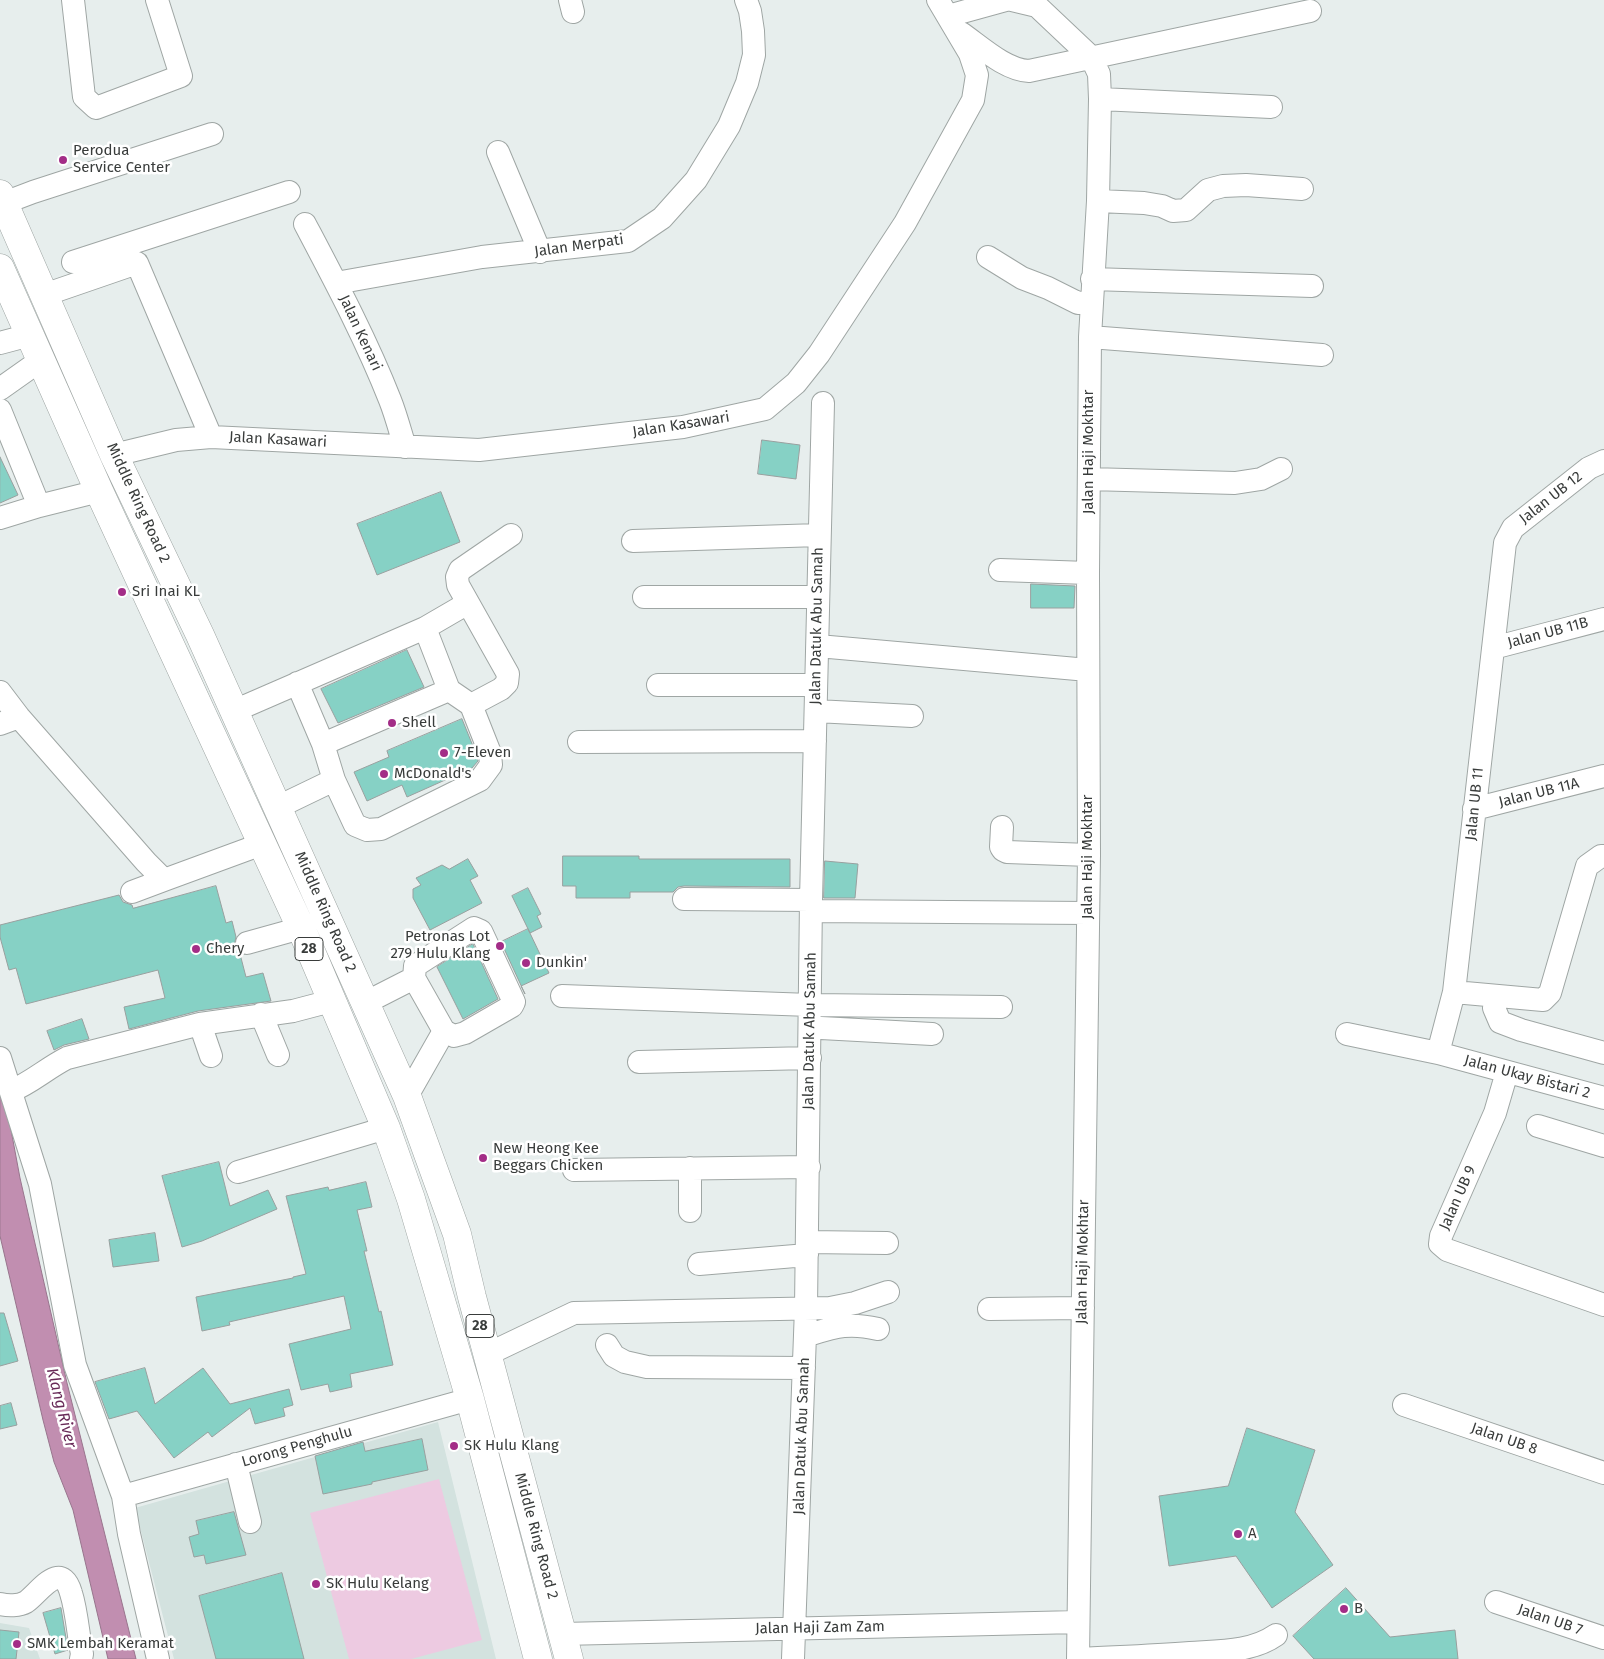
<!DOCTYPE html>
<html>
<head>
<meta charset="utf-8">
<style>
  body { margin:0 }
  canvas { display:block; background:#e7eeed }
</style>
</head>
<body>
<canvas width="1604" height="1659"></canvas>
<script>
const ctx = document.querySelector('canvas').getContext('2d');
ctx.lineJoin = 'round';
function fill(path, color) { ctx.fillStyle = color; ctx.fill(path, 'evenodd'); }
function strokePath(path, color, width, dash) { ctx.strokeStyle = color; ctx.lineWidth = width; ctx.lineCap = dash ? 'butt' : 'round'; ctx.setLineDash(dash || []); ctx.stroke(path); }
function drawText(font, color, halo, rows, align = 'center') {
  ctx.font = font + ' "Fira Sans",sans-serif'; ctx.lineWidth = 5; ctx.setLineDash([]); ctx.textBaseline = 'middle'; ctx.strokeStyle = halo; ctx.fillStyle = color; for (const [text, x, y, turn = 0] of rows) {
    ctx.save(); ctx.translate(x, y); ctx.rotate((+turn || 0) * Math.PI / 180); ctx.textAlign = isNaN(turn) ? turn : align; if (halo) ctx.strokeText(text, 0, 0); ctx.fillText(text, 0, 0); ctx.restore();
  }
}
fill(new Path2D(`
  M 438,1422 L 496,1659 L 174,1659 L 135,1508 Z
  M 0,1623 L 29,1628 L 40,1659 L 0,1659 Z`), '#d3e2df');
fill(new Path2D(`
  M 439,1479 L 482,1640 L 411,1659 L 349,1659 L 310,1513 Z`), '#edcae1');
const water = new Path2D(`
  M 0,1087 L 6,1103 L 20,1178 L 67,1383 L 136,1659 L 108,1659 L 73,1510 L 54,1462 L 43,1420 L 0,1236 Z`);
fill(water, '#c18eb0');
strokePath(water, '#98758d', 1);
const building = new Path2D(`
  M 762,440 L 800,445 L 796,479 L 758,474 Z
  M 0,457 L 18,495 L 0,503 Z
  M 441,492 L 460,542 L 377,575 L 357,524 Z
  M 1031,584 L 1075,586 L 1074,608 L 1031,608 Z
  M 407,650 L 424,687 L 338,723 L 321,689 Z
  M 462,719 L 477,756 L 478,761 L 472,768 L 407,797 L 402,785 L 367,801 L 354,772 L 389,757 L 387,751 Z
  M 563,856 L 639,856 L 639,859 L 790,859 L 790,887 L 684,886 L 678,887 L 673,892 L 630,892 L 630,898 L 576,898 L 576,886 L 563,886 Z
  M 468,859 L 478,876 L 470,880 L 482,903 L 430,930 L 413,898 L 413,889 L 421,885 L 416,878 L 442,865 L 449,869 Z
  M 825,861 L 858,864 L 855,898 L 824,898 Z
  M 216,886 L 226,923 L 232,921 L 236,937 L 234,946 L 240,954 L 246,977 L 263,973 L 271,1001 L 198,1011 L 129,1029 L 124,1007 L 165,998 L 158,970 L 26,1004 L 16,968 L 9,970 L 0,937 L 0,925 L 119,895 L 123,902 L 132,905 L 133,908 Z
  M 528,888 L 541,914 L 537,916 L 542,927 L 530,933 L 512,896 Z
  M 528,929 L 549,973 L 521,986 L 525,994 L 501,942 Z
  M 473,944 L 498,999 L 463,1019 L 437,967 Z
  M 82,1019 L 89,1039 L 64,1045 L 54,1050 L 47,1031 Z
  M 219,1162 L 230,1206 L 268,1190 L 277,1209 L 202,1241 L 182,1247 L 162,1176 Z
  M 366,1182 L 372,1207 L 357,1210 L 367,1251 L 364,1251 L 379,1312 L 381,1311 L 393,1365 L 350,1374 L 352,1387 L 330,1392 L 328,1384 L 301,1390 L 289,1344 L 351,1329 L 344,1296 L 229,1322 L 230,1325 L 202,1331 L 196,1297 L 293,1278 L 293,1277 L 306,1274 L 286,1196 L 328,1187 L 329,1190 Z
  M 155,1233 L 159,1261 L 113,1267 L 109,1240 Z
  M 0,1313 L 4,1313 L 18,1361 L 0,1366 Z
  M 145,1368 L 155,1404 L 203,1368 L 230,1404 L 289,1389 L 293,1405 L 283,1408 L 285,1416 L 255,1424 L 250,1408 L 212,1437 L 208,1432 L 174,1458 L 137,1411 L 109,1419 L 95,1382 Z
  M 11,1403 L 17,1425 L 0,1429 L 0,1406 Z
  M 1247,1428 L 1315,1450 L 1295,1512 L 1333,1565 L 1272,1608 L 1236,1556 L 1169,1566 L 1159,1496 L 1228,1486 Z
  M 422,1439 L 428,1470 L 372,1482 L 372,1484 L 323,1494 L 315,1456 L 363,1442 L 365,1451 Z
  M 234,1512 L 246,1555 L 206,1564 L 204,1555 L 194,1557 L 189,1537 L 199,1534 L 196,1521 Z
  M 282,1573 L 304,1659 L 216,1659 L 199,1596 Z
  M 1346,1588 L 1390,1637 L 1455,1630 L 1458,1659 L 1314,1659 L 1293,1636 Z
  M 61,1608 L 68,1650 L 55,1654 L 43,1613 Z
  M 0,1630 L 19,1632 L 16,1659 L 0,1659 Z`);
fill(building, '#86d1c5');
strokePath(building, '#99a09f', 1);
const minor = new Path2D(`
  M 73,0 L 84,97 L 96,108 L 181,76 L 157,0
  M 570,0 L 573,12
  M 1012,0 L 1037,6 L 1091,57 L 1099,74 L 1100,99 L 1098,201 L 1090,337 L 1088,573 L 1089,855 L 1078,1659
  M 948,16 L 1006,0
  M 961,33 C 980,46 1005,70 1029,71 L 1310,11
  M 1100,99 L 1271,107
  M 498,152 L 540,252
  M 1098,201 L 1144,203 L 1162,206 L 1173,211 L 1186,210 L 1208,190 L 1223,186 L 1246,185 L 1302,189
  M 4,203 L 33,192 L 212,134
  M 305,224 C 335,281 366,339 390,400 C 396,415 400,431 405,447
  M 988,257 L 1022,278 L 1048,288 L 1078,303 L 1091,302
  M 73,262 L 289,192
  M 1092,279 L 1312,286
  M 336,283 L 482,257 L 628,241 L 662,218 L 696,180 L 729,126 L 747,83 L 754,55 L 753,31 L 750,11 L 746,0
  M 44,295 L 137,263 L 211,437
  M 1090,337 L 1322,355
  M 0,343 L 30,335
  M 0,389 L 41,360
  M 0,410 L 39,506 L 99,491
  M 114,455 L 176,440 L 211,437 L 479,450 L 683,427 L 765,409 L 796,383 L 819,354 L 905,223 L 973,100 L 977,75 L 970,54 L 938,0
  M 1604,461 L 1589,468 L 1513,528 L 1505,543 L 1454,992 L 1438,1053 L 1604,1098
  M 1089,479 L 1235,483 L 1261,479 L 1281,469
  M 0,518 L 39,506
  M 633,541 L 819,535
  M 1000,570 L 1088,573
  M 644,597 L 818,597
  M 425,628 L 468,603
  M 818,646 L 1088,670
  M 1493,648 L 1604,619
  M 658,685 L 816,685
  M 0,692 L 19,717 L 146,862 L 164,880 L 262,844
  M 471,705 L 501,689 L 507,683 L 508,674 L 458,585 L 457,577 L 460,570 L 511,535
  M 234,711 L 425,628 L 449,690 L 471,705 L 490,753 L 491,765 L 480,780 L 381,829 L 367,830 L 355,825 L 334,780 L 323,744 L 297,683
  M 816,711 L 912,716
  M 0,724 L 19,717
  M 579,742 L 815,741
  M 323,744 L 449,690
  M 278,807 L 334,780
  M 1474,809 L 1604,776
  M 1002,827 L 1001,847 L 1003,850 L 1007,852 L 1089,855
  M 132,892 L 164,880
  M 684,899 L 811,900
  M 812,911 L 1088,913
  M 247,943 L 301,928
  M 414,978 L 415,966 L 474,928 L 481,931 L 514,1002 L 512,1006 L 465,1033 L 454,1036 L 444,1031
  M 1454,992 L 1543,1000 L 1550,993 L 1587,866 L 1601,856 L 1604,856
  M 562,996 L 810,1005 L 1001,1007
  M 1498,996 L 1494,1008 L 1500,1022 L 1521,1030 L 1604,1053
  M 365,1003 L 414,978 L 444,1031 L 407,1096
  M 261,1014 L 278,1055
  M 200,1024 L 211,1056
  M 810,1028 L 821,1028 L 932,1034
  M 1347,1034 L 1438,1053
  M 0,1058 L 40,1184 L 75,1365 L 123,1496 L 129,1534 L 158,1659
  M 639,1062 L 810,1058
  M 1507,1072 L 1495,1113 L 1441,1236 L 1440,1244 L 1447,1250 L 1604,1305
  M 11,1091 C 31,1083 47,1068 67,1058 L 200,1024 L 293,1011 L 331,1001
  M 1538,1126 L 1604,1146
  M 690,1168 L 690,1211
  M 574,1170 L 809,1167
  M 238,1172 L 386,1128
  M 807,1242 L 887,1243
  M 699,1264 L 807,1255
  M 989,1309 L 1083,1308
  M 805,1336 C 835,1327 847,1322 878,1329
  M 607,1345 L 614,1356 L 625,1362 L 647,1367 L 804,1368
  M 488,1354 L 574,1313 L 830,1308 L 855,1303 L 888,1292
  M 1404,1405 L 1604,1473
  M 236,1464 L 250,1522
  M 123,1496 L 470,1399
  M 1496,1602 L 1604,1638
  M 0,1604 C 8,1606 19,1606 26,1602 C 39,1593 61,1558 71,1593 C 77,1612 78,1634 82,1654 L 81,1659
  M 562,1634 L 1078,1622
  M 793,1659 L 806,1308 L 811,900 L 823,403
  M 1078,1659 C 1116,1657 1153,1656 1190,1653 C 1219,1651 1252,1652 1276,1635`);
const highway = new Path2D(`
  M 0,194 L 114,455 L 200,635 L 407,1096 L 457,1234 L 472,1297 L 569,1659
  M 0,268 L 99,491 L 301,928 L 386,1128 L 411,1199 L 470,1399 L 538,1659`);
strokePath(minor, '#9fa6a4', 24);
strokePath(highway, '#9fa6a4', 29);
strokePath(minor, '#fff', 22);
strokePath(highway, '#fff', 28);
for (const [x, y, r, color] of [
  [63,160,5,"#a32d87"],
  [122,592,5,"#a32d87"],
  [392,723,5,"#a32d87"],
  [444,753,5,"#a32d87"],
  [384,774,5,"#a32d87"],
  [500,946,5,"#a32d87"],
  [196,949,5,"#a32d87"],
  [526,963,5,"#a32d87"],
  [483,1158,5,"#a32d87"],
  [454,1446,5,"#a32d87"],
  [1238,1534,5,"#a32d87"],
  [316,1584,5,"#a32d87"],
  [1344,1609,5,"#a32d87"],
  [17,1644,5,"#a32d87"]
]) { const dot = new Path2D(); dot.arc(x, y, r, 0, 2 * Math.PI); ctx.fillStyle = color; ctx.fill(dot); strokePath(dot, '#fff', 2); }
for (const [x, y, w] of [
  [309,949,28],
  [480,1326,28]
]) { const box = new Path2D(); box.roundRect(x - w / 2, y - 11.5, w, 23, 4); ctx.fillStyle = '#fff'; ctx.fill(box); strokePath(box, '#393c3b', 1); }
drawText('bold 14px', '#393c3b', null, [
  ["28",309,949],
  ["28",480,1326]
]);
drawText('15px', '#393c3b', '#fff', [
  ["Perodua",73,151],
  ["Service Center",73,168],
  ["Sri Inai KL",132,592],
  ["Shell",402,723],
  ["7-Eleven",454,753],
  ["McDonald's",394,774],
  ["Petronas Lot",490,937,"right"],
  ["279 Hulu Klang",490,954,"right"],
  ["Chery",206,949],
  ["Dunkin'",536,963],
  ["New Heong Kee",493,1149],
  ["Beggars Chicken",493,1166],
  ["SK Hulu Klang",464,1446],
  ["A",1248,1534],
  ["SK Hulu Kelang",326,1584],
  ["B",1354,1609],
  ["SMK Lembah Keramat",27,1644]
], 'left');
drawText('15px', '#393c3b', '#fff', [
  ["Jalan Merpati",579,246,-8],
  ["Jalan Kenari",360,333,65],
  ["Jalan Kasawari",681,425,-9],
  ["Jalan Kasawari",278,440,3],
  ["Jalan Haji Mokhtar",1089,452,-90],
  ["Jalan UB 12",1551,498,-38],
  ["Middle Ring Road 2",138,503,65],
  ["Jalan Datuk Abu Samah",817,626,-89],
  ["Jalan UB 11B",1548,633,-15],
  ["Jalan UB 11A",1539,793,-14],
  ["Jalan UB 11",1475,804,-84],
  ["Jalan Haji Mokhtar",1088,857,-90],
  ["Middle Ring Road 2",325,912,66],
  ["Jalan Datuk Abu Samah",810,1031,-89],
  ["Jalan Ukay Bistari 2",1527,1077,15],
  ["Jalan UB 9",1458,1198,-66],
  ["Jalan Haji Mokhtar",1083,1262,-89],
  ["Jalan Datuk Abu Samah",802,1436,-88],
  ["Jalan UB 8",1504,1439,19],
  ["Lorong Penghulu",297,1447,-16],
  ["Middle Ring Road 2",536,1536,75],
  ["Jalan UB 7",1550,1620,19],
  ["Jalan Haji Zam Zam",820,1628,-1]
]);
drawText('italic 16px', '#682a58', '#fff', [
  ["Klang River",61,1408,76]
]);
</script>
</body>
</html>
